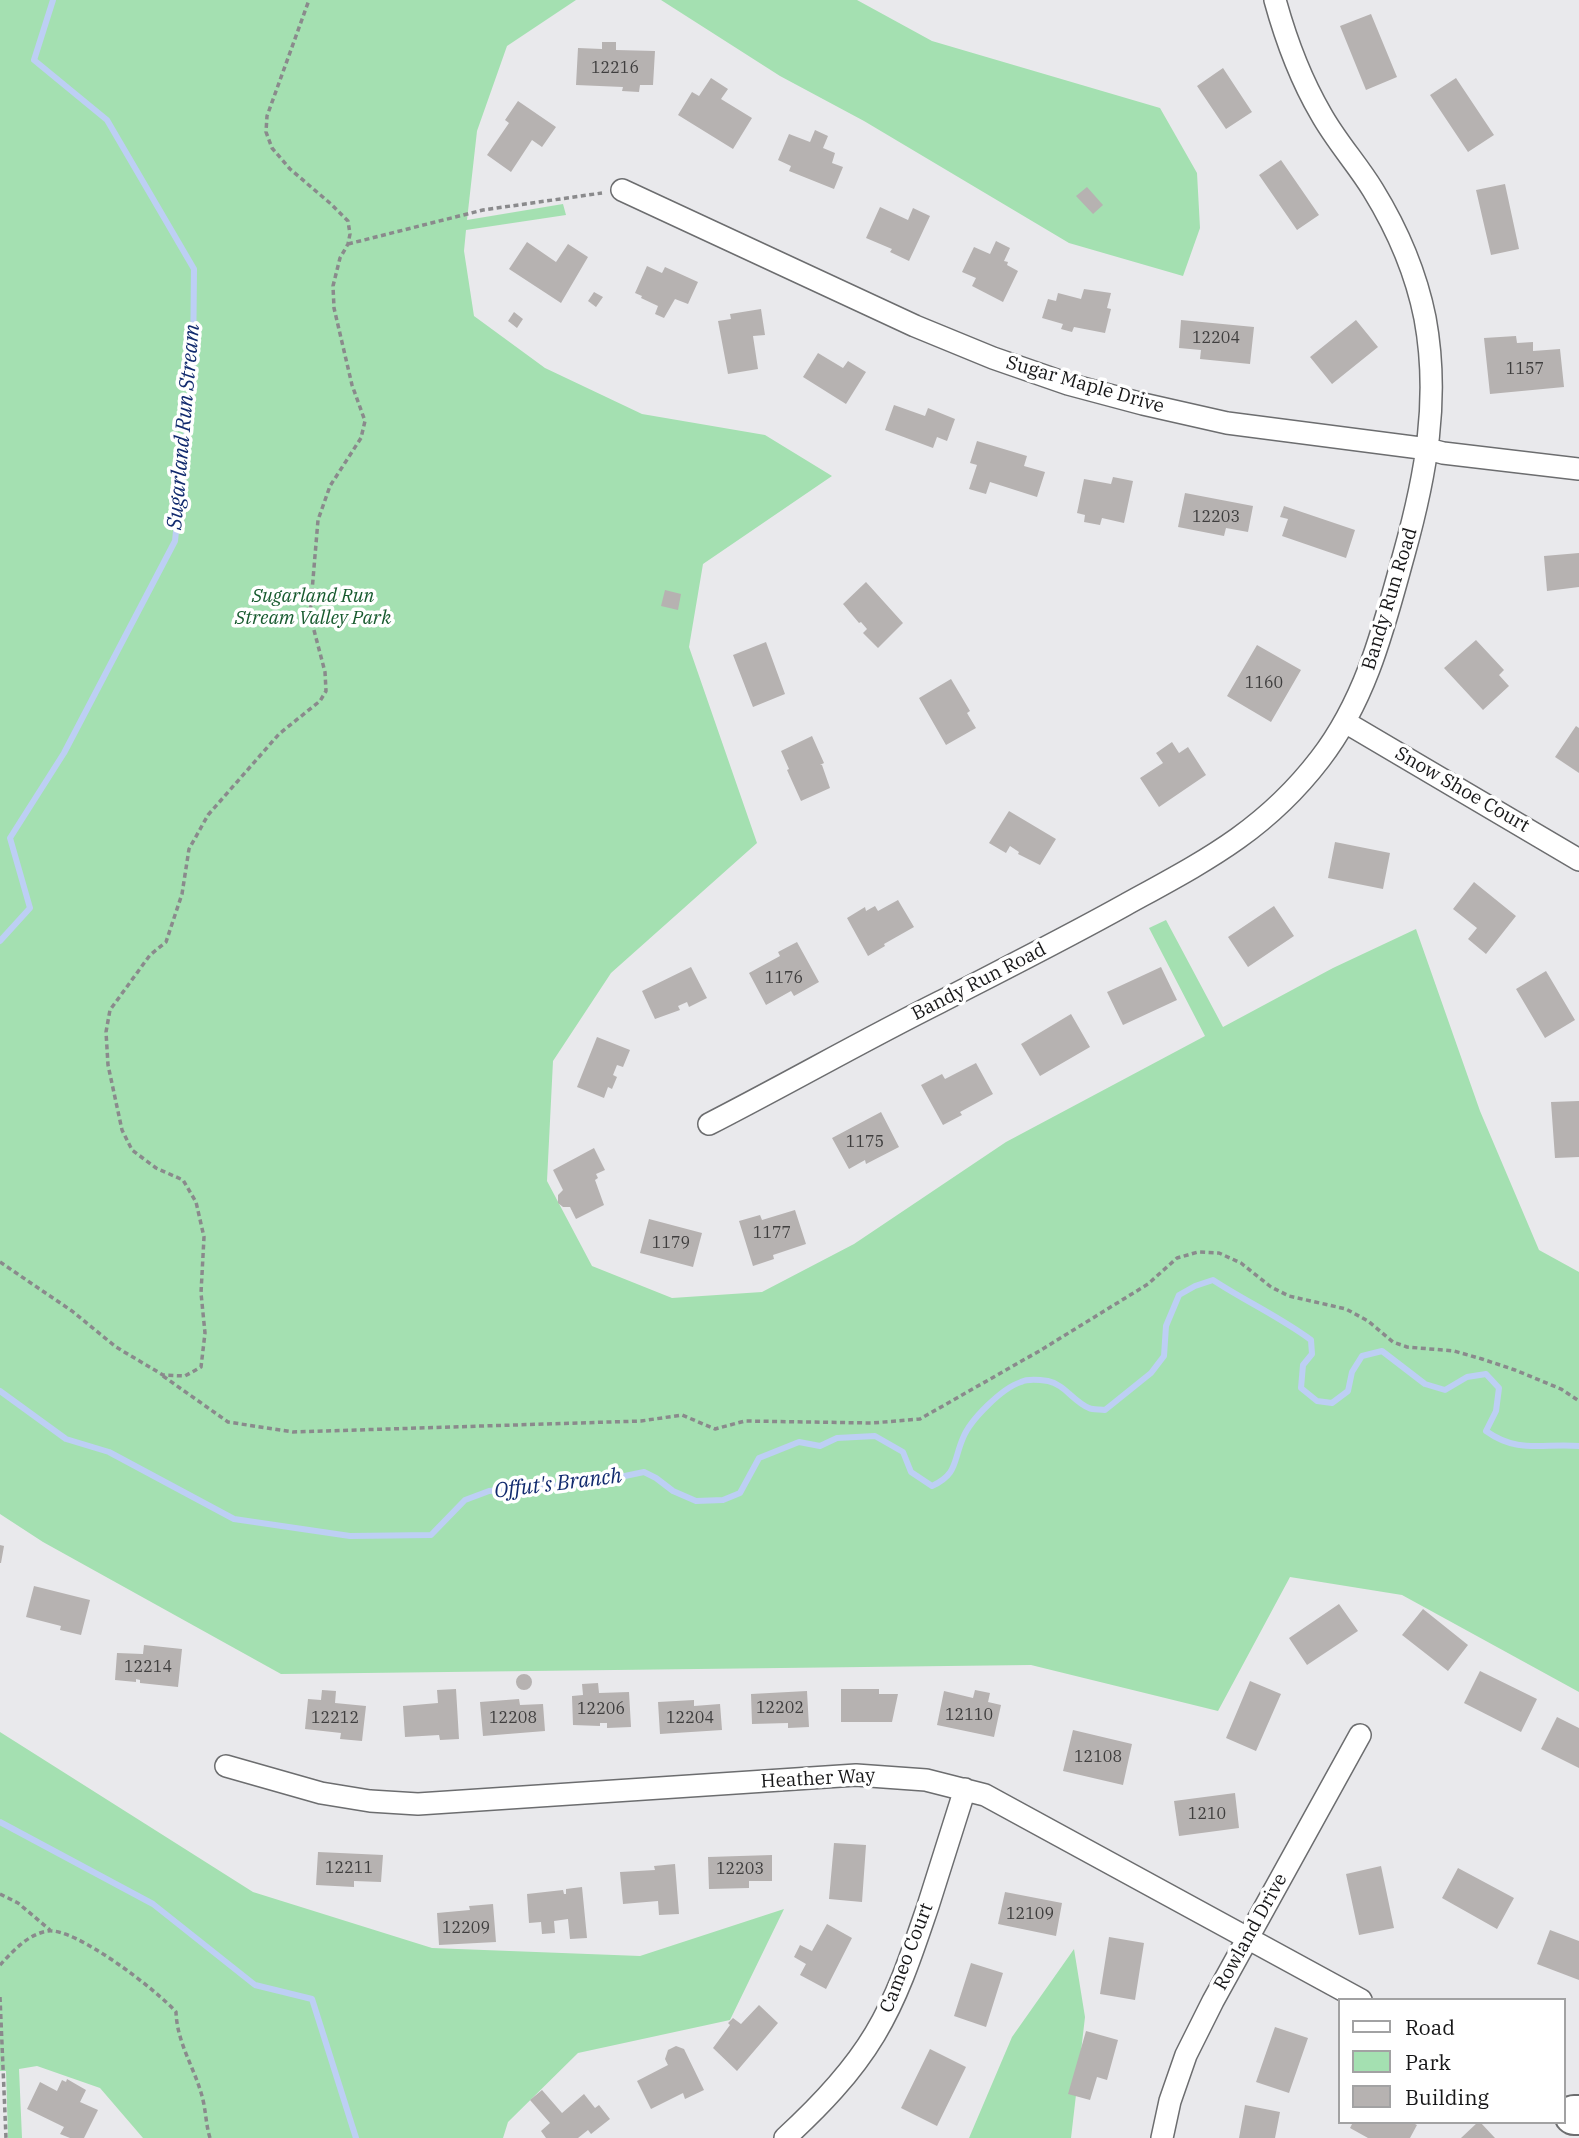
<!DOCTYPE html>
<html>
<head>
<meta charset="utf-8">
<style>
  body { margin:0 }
  #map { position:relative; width:1579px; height:2138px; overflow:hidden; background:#e9e9ec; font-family:"IBM Plex Serif",serif }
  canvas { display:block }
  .legend { position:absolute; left:1338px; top:1998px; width:228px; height:126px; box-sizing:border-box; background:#fff; border:2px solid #a2a2a3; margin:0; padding:9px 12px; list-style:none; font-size:21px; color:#171718 }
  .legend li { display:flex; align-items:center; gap:14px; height:35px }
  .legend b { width:35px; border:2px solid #a2a2a3 }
</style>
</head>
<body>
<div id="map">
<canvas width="1579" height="2138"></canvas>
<ul class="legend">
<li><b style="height:9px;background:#fff"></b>Road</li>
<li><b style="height:19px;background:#a4e0b1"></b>Park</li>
<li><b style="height:19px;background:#b6b2b1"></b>Building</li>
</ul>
</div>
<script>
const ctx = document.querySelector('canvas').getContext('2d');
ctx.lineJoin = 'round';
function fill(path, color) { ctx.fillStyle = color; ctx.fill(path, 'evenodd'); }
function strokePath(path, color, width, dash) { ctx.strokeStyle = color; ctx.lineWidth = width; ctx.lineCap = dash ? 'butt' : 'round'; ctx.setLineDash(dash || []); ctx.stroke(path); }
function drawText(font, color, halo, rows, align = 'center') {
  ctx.font = font + ' "IBM Plex Serif",serif'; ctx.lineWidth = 7; ctx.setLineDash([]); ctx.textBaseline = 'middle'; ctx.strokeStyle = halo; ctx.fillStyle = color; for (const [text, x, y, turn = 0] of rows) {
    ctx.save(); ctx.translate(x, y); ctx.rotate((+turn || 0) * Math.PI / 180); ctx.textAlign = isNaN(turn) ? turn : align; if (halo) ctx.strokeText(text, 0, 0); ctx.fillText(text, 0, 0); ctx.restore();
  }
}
fill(new Path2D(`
  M 0,0 L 576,0 L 507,46 L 477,131 L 467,220 L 563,204 L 566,215 L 466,230 L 464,251 L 474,316 L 545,368 L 642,414 L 765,435 L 832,476 L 703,564 L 689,647 L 757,843 L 611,973 L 553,1061 L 547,1181 L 592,1266 L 672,1298 L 762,1292 L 854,1244 L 1006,1142 L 1205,1036 L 1149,928 L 1166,920 L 1223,1027 L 1333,968 L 1416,929 L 1480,1111 L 1539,1250 L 1579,1272 L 1579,1692 L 1402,1595 L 1290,1577 L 1218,1711 L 1031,1665 L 281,1674 L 43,1542 L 0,1514 Z
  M 661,0 L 857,0 L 932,41 L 1160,108 L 1197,173 L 1200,228 L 1183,276 L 1069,243 L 864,121 L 780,76 Z
  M 0,1732 L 253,1892 L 432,1948 L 640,1956 L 784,1909 L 730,2020 L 578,2053 L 508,2122 L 503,2138 L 143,2138 L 100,2088 L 37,2066 L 19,2069 L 22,2138 L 8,2138 L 6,2071 L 0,2071 Z
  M 1074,1949 L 1085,2017 L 1071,2138 L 969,2138 L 1012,2037 Z`), '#a4e0b1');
strokePath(new Path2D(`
  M 0,941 L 30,908 L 10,838 L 64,753 L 175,541 L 193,371 L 194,269 L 107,120 L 34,60 L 53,0
  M 0,1391 L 66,1439 L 109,1452 L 234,1519 L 350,1536 L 431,1535 L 465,1500 L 489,1491 L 596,1482 L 644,1472 L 656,1478 L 673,1491 L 696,1501 L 723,1500 L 740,1493 L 759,1458 L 799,1442 L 820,1446 L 837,1438 L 875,1436 L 903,1452 L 911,1472 L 932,1486 C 958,1474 953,1461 963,1438 C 970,1420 1002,1388 1021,1382 C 1027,1379 1041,1380 1048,1381 C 1064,1384 1074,1402 1089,1408 C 1093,1410 1100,1409 1105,1410 L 1151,1373 L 1164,1356 L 1166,1326 L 1179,1295 L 1195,1286 L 1213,1280 C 1245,1301 1280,1317 1311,1340 L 1312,1354 L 1303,1365 L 1301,1388 L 1317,1401 L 1332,1403 L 1348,1391 L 1352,1372 L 1362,1356 L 1382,1351 L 1425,1384 L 1445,1390 L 1467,1377 L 1486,1374 L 1499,1388 L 1496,1411 L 1486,1431 C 1518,1454 1542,1443 1579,1446
  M 0,1822 L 153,1904 L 255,1985 L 312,1999 L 356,2138`), '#bdcff4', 6);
fill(new Path2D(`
  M 1371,14 L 1397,77 L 1366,90 L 1340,26 Z
  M 602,42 L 616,42 L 616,50 L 655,51 L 653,85 L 640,85 L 639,92 L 622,91 L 623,87 L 576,85 L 578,48 L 602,49 Z
  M 1223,68 L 1252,112 L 1226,129 L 1197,86 Z
  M 711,78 L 728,89 L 721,99 L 752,118 L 733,149 L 678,115 L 692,92 L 699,96 Z
  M 1456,78 L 1494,135 L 1468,152 L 1430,95 Z
  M 518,101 L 556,127 L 542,147 L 532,140 L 511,172 L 487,155 L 509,123 L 505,120 Z
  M 815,130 L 828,136 L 823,148 L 835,153 L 832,163 L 843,167 L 834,189 L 789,171 L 791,166 L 778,160 L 789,134 L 810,142 Z
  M 1281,160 L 1319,215 L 1297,230 L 1259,175 Z
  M 1505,184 L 1519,249 L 1491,255 L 1476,190 Z
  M 1087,187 L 1103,205 L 1093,214 L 1076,196 Z
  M 880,207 L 908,220 L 913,208 L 930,216 L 909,261 L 890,252 L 892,249 L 866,238 Z
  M 996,241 L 1010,248 L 1004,261 L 1008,262 L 1007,265 L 1018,271 L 1003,302 L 972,286 L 976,278 L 962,272 L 974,247 L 990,254 Z
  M 527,242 L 556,262 L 568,244 L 588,257 L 561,303 L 509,269 Z
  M 647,266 L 662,273 L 665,267 L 698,282 L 688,304 L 675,299 L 664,318 L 655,314 L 658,306 L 641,298 L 642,296 L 635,293 Z
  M 1084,289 L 1111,293 L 1107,308 L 1111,309 L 1105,333 L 1074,327 L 1072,332 L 1061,329 L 1063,324 L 1042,318 L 1048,299 L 1056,301 L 1058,293 L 1081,299 Z
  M 594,292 L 603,297 L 596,307 L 588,301 Z
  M 761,309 L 765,335 L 753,336 L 758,369 L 728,374 L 718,321 L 731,319 L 730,314 Z
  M 514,312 L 523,319 L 517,328 L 508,321 Z
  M 1181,320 L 1254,327 L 1250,364 L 1200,359 L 1201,350 L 1179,348 Z
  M 1356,320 L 1378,347 L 1332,384 L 1310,357 Z
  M 1516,336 L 1517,343 L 1533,342 L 1533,351 L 1560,349 L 1564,387 L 1490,394 L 1484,338 Z
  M 818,353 L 843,368 L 848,361 L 866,372 L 846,404 L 803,377 Z
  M 894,405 L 925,416 L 928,408 L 955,419 L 947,441 L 937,437 L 933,448 L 885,430 Z
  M 977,441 L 1027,456 L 1024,466 L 1045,472 L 1037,497 L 990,482 L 986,494 L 969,489 L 977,465 L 970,463 Z
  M 1113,477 L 1133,481 L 1124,523 L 1102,518 L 1100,525 L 1084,522 L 1085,515 L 1077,513 L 1084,479 L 1111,484 Z
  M 1185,493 L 1253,506 L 1248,532 L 1226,528 L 1224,536 L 1178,527 Z
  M 1284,506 L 1355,530 L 1346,558 L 1282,536 L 1288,519 L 1280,517 Z
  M 1579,553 L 1579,587 L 1547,591 L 1544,556 Z
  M 866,582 L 903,623 L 878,648 L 863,633 L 867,629 L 861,622 L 859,623 L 843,604 Z
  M 665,590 L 681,594 L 678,610 L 661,606 Z
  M 1476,640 L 1504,670 L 1499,675 L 1509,686 L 1483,710 L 1444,668 Z
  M 766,642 L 785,694 L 753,707 L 733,655 Z
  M 1257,645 L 1301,670 L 1271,722 L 1227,696 Z
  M 951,679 L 970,711 L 967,713 L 976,728 L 946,745 L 919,698 Z
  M 1576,726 L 1579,728 L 1579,773 L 1555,757 Z
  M 812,736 L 824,763 L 820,765 L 822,765 L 830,788 L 801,801 L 787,770 L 789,769 L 781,751 Z
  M 1172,742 L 1179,753 L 1188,747 L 1206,775 L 1159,807 L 1140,778 L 1163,763 L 1156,753 Z
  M 1009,811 L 1056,839 L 1040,865 L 1018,854 L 1019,852 L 1010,846 L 1006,853 L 989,843 Z
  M 1335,842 L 1390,853 L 1383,889 L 1328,878 Z
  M 1474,882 L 1516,916 L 1486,954 L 1468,939 L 1477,928 L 1453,909 Z
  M 898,900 L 914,927 L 884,944 L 885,946 L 868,956 L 847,918 L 865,907 L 866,911 L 875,906 L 878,911 Z
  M 1274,906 L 1294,936 L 1248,967 L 1228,937 Z
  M 797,942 L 819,982 L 794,996 L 791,991 L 766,1005 L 749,973 L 780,956 L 778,952 Z
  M 691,967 L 707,998 L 689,1007 L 687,1002 L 678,1006 L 680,1010 L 655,1019 L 642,991 Z
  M 1161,967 L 1177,1000 L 1123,1025 L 1107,992 Z
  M 1546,971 L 1575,1020 L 1545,1038 L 1516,989 Z
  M 1071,1014 L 1090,1047 L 1040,1076 L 1021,1044 Z
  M 597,1037 L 630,1050 L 623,1067 L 617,1065 L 613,1075 L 617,1077 L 612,1089 L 608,1087 L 604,1098 L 577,1087 Z
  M 976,1063 L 993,1094 L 960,1112 L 962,1115 L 943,1125 L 921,1085 L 942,1074 L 945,1079 Z
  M 1579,1101 L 1579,1157 L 1555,1158 L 1551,1102 Z
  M 881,1112 L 899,1147 L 866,1164 L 865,1160 L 849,1169 L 832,1138 Z
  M 594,1148 L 605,1170 L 596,1174 L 598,1178 L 595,1180 L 604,1205 L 576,1219 L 570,1207 L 563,1207 L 558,1203 L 558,1195 L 563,1190 L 553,1170 Z
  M 795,1210 L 806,1244 L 773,1255 L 774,1259 L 753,1266 L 739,1221 L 760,1215 L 762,1220 Z
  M 649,1219 L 702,1233 L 693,1267 L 640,1253 Z
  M 0,1545 L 4,1546 L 1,1563 L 0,1563 Z
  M 34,1586 L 90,1600 L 81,1635 L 60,1630 L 61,1626 L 26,1617 Z
  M 1339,1604 L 1358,1631 L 1307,1665 L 1289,1638 Z
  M 1423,1609 L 1468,1645 L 1448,1671 L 1402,1635 Z
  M 144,1645 L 182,1649 L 178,1687 L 140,1683 L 140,1680 L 136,1679 L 136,1682 L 115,1680 L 117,1653 L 143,1654 Z
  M 1480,1671 L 1537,1699 L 1521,1732 L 1464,1703 Z
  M516 1682a8 8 0 1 1 16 0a8 8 0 1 1-16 0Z
  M 1250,1681 L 1281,1694 L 1256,1751 L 1226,1738 Z
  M 598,1683 L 599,1693 L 629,1692 L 631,1727 L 607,1728 L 607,1723 L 600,1723 L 600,1726 L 573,1725 L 572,1696 L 583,1695 L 582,1684 Z
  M 456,1689 L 459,1739 L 440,1740 L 439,1735 L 405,1737 L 403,1706 L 438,1703 L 437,1690 Z
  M 841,1689 L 879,1689 L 879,1694 L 898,1694 L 892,1722 L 841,1722 Z
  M 322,1690 L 336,1691 L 335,1703 L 366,1706 L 362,1741 L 340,1739 L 341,1733 L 305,1729 L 308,1699 L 321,1700 Z
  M 975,1690 L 990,1693 L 988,1702 L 1001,1705 L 994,1737 L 937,1725 L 944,1691 L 973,1698 Z
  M 807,1691 L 809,1727 L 788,1728 L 788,1723 L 752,1724 L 751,1694 Z
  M 519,1699 L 520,1705 L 543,1704 L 545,1731 L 483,1736 L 480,1702 Z
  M 694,1700 L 694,1706 L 720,1704 L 722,1730 L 660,1734 L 658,1702 Z
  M 1557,1717 L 1579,1728 L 1579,1768 L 1541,1749 Z
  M 1073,1730 L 1132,1744 L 1123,1785 L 1063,1771 Z
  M 1235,1793 L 1239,1828 L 1179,1836 L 1174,1801 Z
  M 834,1843 L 866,1845 L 862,1902 L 829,1899 Z
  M 318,1852 L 383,1855 L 381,1882 L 354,1881 L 354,1887 L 316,1885 Z
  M 772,1855 L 772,1881 L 749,1881 L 749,1888 L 709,1889 L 708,1857 Z
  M 675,1864 L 679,1914 L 659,1915 L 658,1901 L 623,1904 L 620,1872 L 655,1870 L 654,1866 Z
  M 1381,1866 L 1394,1928 L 1359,1935 L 1346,1874 Z
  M 1458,1868 L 1514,1898 L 1497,1929 L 1442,1898 Z
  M 582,1887 L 587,1938 L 570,1939 L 568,1919 L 554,1921 L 555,1933 L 542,1934 L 541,1922 L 529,1923 L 527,1894 L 563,1890 L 564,1894 L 566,1894 L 566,1889 Z
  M 1005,1892 L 1062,1903 L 1056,1936 L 998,1924 Z
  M 493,1904 L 496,1942 L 439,1945 L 437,1913 L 470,1910 L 469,1906 Z
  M 827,1924 L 852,1938 L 826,1989 L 800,1975 L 806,1964 L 794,1957 L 800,1945 L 812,1951 Z
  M 1550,1930 L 1579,1941 L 1579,1980 L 1537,1964 Z
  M 1109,1937 L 1144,1943 L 1135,2000 L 1100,1994 Z
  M 971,1963 L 1003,1973 L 986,2027 L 954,2016 Z
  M 759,2005 L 778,2023 L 737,2071 L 713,2048 L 730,2025 L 728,2023 L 733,2018 L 741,2024 Z
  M 1275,2027 L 1308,2038 L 1289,2093 L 1256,2082 Z
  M 1086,2031 L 1118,2040 L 1107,2080 L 1097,2077 L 1090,2100 L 1068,2094 Z
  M 676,2046 L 684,2049 L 704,2090 L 685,2099 L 683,2093 L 651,2109 L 637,2081 L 668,2065 L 665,2059 L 668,2050 Z
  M 930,2049 L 966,2067 L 937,2126 L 901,2108 Z
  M 67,2079 L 86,2090 L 80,2102 L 98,2110 L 84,2138 L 70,2138 L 60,2134 L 64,2127 L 27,2109 L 40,2082 L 57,2091 L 62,2080 L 66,2082 Z
  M 542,2090 L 562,2113 L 584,2094 L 595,2108 L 599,2105 L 610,2119 L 591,2134 L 588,2130 L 578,2138 L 546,2138 L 541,2131 L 550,2123 L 530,2100 Z
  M 1245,2105 L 1280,2112 L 1275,2138 L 1239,2138 Z
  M 1353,2122 L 1411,2122 L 1417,2125 L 1410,2138 L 1368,2138 L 1350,2128 Z
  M 1478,2122 L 1480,2122 L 1495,2138 L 1461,2138 Z`), '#b6b2b1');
const street = new Path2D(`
  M 622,190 L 915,326 L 993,358 L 1068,384 L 1143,404 L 1227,423 L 1428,449 L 1443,453 L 1579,469
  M 1345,722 L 1579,860
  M 709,1124 C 787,1084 862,1041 940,1002 C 1002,970 1064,939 1125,905 C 1203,862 1264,832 1320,759 C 1367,698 1384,626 1404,554 C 1426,475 1440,399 1425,318 C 1416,273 1397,229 1373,190 C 1357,164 1336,141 1321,114 C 1300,78 1286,40 1275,0
  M 226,1766 L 321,1793 L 370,1801 L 418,1804 L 856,1775 L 926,1780 L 985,1795 L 1361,2000
  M 785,2138 C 819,2107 851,2074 875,2034 C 899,1994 913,1950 928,1906 C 940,1867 953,1828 965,1789
  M 1162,2138 L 1170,2101 L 1186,2055 L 1213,2001 L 1360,1735`);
const highway = new Path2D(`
  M 1574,2115 L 1579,2115`);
strokePath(street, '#6c6d6f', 24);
strokePath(highway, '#6c6d6f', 42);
strokePath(new Path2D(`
  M 348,244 L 483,210 L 602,193
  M 0,1262 L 72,1311 L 116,1347 L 163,1375 L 185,1376 L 201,1367 L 205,1333 L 201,1293 L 204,1237 L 196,1202 L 183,1180 L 156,1168 L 132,1150 L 122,1130 L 108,1065 L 106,1032 L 110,1010 L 150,955 L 166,942 L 182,894 L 189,849 L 208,815 L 279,734 L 320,701 L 326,691 L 325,672 L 310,615 L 318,520 L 330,486 L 361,438 L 365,421 L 352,385 L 334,308 L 333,286 L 340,258 L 348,244 L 350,234 L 348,221 L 331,204 L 290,169 L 272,148 L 266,132 L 267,116 L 309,0
  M 163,1376 L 228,1422 L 293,1432 L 641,1421 L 682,1415 L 715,1429 L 745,1421 L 872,1423 L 920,1419 L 1041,1350 L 1148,1284 L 1177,1258 L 1198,1252 L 1219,1253 L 1241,1263 L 1271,1287 L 1289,1296 L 1346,1309 L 1368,1321 L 1393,1342 L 1407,1347 L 1454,1351 L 1482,1359 L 1515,1370 L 1561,1389 L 1579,1401
  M 0,1894 L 18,1903 L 50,1930
  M 0,1965 C 13,1951 28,1934 48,1931 C 75,1927 158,1991 176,2012 C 177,2044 196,2070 203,2100 C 206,2113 206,2125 210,2138
  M 0,1997 L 6,2138`), '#8a8a8c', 3.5, [5, 3.5]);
strokePath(street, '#fff', 21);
strokePath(highway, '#fff', 38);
drawText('16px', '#3f3e3e', null, [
  ["12216",615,68],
  ["12204",1216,338],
  ["1157",1525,369],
  ["12203",1216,517],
  ["1160",1264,683],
  ["1176",784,978],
  ["1175",865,1142],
  ["1177",772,1233],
  ["1179",671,1243],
  ["12214",148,1667],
  ["12202",780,1708],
  ["12206",601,1709],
  ["12110",969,1715],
  ["12212",335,1718],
  ["12208",513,1718],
  ["12204",690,1718],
  ["12108",1098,1757],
  ["1210",1207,1814],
  ["12211",349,1868],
  ["12203",740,1869],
  ["12109",1030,1914],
  ["12209",466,1928]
]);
drawText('19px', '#171718', '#fff', [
  ["Sugar Maple Drive",1085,385,16],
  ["Bandy Run Road",1390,599,-73],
  ["Snow Shoe Court",1462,790,30],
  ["Bandy Run Road",979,982,-27],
  ["Heather Way",818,1779,-3],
  ["Rowland Drive",1251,1932,-61],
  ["Cameo Court",907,1958,-69]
]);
drawText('italic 19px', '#175a2e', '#fff', [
  ["Sugarland Run",313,597],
  ["Stream Valley Park",313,619]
]);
drawText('italic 21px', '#112a6e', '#fff', [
  ["Sugarland Run Stream",184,427,-85],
  ["Offut's Branch",558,1484,-7]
]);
</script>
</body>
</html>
